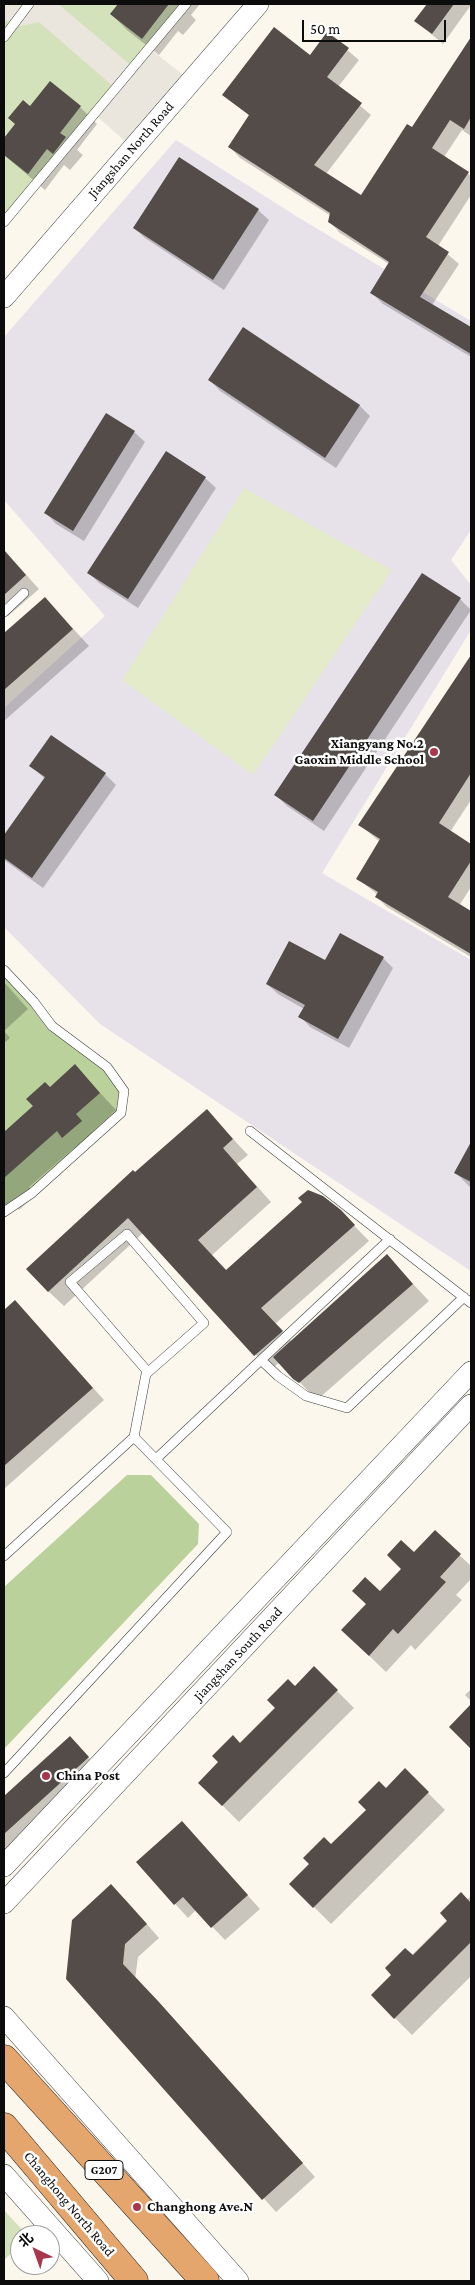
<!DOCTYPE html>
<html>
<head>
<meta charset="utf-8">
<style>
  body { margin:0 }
  #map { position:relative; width:475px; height:2285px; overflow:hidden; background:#fcf7ed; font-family:"Crimson Pro","Noto Sans SC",serif }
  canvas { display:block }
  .frame { position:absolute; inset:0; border:5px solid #0c0c0c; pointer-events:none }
  .north { position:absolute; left:10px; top:2225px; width:50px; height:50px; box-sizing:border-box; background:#fff; border:1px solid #9e9e9e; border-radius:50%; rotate:318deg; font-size:14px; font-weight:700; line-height:20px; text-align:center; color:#0c0c0c }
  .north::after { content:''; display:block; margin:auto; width:18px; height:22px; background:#a9364a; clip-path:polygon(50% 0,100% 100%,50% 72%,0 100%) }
  .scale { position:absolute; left:302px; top:20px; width:144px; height:22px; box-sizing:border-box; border:2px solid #0c0c0c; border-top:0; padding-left:6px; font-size:15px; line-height:18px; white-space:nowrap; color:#0c0c0c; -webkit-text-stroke:4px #fff; paint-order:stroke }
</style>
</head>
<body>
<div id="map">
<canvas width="475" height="2285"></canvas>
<div class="frame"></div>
<div class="north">北</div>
<div class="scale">50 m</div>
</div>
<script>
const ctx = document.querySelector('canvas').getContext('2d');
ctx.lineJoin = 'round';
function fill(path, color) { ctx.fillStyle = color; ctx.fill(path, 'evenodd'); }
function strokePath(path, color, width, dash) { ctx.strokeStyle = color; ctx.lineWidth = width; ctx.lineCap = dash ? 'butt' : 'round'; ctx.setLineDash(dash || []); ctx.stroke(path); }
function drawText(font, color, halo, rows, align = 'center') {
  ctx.font = font + ' "Crimson Pro",serif'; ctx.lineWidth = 5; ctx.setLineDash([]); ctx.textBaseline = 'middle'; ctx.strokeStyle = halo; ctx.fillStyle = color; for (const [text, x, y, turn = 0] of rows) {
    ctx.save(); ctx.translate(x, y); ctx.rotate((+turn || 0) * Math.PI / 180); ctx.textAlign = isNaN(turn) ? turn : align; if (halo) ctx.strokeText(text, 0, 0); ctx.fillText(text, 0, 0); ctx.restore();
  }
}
fill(new Path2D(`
  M 176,140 L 296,216 L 471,321 L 471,530 L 451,560 L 471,585 L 471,630 L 322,873 L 471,960 L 471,1271 L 100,1024 L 4,927 L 4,708 L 105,616 L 4,500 L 4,337 Z`), '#e7e1e9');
fill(new Path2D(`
  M 4,4 L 186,4 L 4,222 Z
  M 4,2210 L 27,2235 L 20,2235 L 20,2245 L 4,2260 Z`), '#d4e2bb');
fill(new Path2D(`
  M 4,970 L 52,1026 L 107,1067 L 124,1091 L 121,1113 L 4,1212 Z
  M 127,1475 L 151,1475 L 199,1524 L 198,1544 L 4,1749 L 4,1587 Z`), '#bad19c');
fill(new Path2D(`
  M 244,488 L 392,570 L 253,775 L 122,680 Z`), '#e4ebcb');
fill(new Path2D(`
  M 4,4 L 58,4 L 133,67 L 149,48 L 191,81 L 133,148 L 94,114 L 115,88 L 39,22 L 21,26 L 4,20 Z`), '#ebe6dd');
fill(new Path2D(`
  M 119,4 L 200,4 L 191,15 L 196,20 L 183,35 L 178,31 L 159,55 L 128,31 L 111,14 Z
  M 428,4 L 471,4 L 471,5 L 443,44 L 416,21 Z
  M 328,34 L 359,60 L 338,87 L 371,115 L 326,174 L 361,197 L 412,128 L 471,40 L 471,136 L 462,130 L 444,157 L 471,176 L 471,195 L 438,246 L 459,264 L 432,305 L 471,329 L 471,357 L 383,304 L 372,293 L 389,264 L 340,233 L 330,222 L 331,216 L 240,158 L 230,147 L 250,116 L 224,95 L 310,57 Z
  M 80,107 L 97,124 L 77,150 L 83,155 L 70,170 L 64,165 L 45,190 L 4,155 L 4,140 L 31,108 Z
  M 258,210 L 269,220 L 224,290 L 145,238 L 134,228 Z
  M 244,329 L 360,406 L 370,416 L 336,468 L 220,391 L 210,380 Z
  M 134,432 L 145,442 L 84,541 L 56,524 L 46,513 Z
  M 205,478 L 216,488 L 138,608 L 99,583 L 89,573 Z
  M 4,550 L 39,589 L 8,616 L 4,612 Z
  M 423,575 L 460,599 L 471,610 L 324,831 L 287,806 L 276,795 Z
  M 45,598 L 89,646 L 4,721 L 4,634 Z
  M 471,657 L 471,800 L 450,832 L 471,845 L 471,887 L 459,906 L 471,913 L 471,957 L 387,907 L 377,897 L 378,895 L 358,879 L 380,842 L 360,825 Z
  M 51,736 L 105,774 L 116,785 L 43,888 L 4,860 L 4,835 L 45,779 L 31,766 Z
  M 383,958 L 393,968 L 349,1048 L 310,1027 L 300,1016 L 304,1009 L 278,994 L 267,984 L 326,962 Z
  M 4,982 L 28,1009 L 4,1031 L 10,1038 L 4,1043 Z
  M 75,1066 L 116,1110 L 92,1132 L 98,1139 L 80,1154 L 74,1148 L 29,1187 L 36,1195 L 19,1210 L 12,1203 L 4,1211 L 4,1133 Z
  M 207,1111 L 248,1155 L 237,1164 L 271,1202 L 212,1255 L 227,1271 L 340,1211 L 369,1241 L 275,1324 L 292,1342 L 387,1256 L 429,1301 L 317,1400 L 280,1362 L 270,1370 L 143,1233 L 64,1306 L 48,1291 L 135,1173 Z
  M 471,1144 L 471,1188 L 456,1173 Z
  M 15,1301 L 104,1400 L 4,1489 L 4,1312 Z
  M 435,1532 L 471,1566 L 471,1579 L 456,1595 L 462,1600 L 415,1650 L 411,1645 L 386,1672 L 360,1647 L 380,1593 Z
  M 314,1668 L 354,1708 L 239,1822 L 200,1783 Z
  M 471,1689 L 471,1701 L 465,1695 Z
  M 70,1738 L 101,1771 L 4,1859 L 4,1798 Z
  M 405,1770 L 445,1810 L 331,1924 L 291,1884 L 368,1810 Z
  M 182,1823 L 260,1909 L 225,1940 L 196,1910 L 188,1918 L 138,1863 Z
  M 471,1896 L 471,1976 L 412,2035 L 372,1995 Z
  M 125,1899 L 159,1938 L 138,1957 L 135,1979 L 171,2016 L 315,2177 L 276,2212 L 67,1979 Z`), '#0003');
fill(new Path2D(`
  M 118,4 L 169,4 L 142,39 L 110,14 Z
  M 427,4 L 454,4 L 432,34 L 414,21 Z
  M 274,27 L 310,55 L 327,32 L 349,48 L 327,77 L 362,103 L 314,165 L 361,195 L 407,124 L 412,127 L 471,37 L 471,117 L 464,129 L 450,120 L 432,148 L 469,172 L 426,237 L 449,252 L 420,297 L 471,327 L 471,354 L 370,293 L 389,262 L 328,222 L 330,213 L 228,147 L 249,115 L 222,95 Z
  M 50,81 L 81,106 L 60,133 L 66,137 L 53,154 L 47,149 L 28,174 L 4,155 L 4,138 L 15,124 L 8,118 L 23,100 L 30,106 Z
  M 179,157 L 259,209 L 213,280 L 133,228 Z
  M 243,327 L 360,405 L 325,458 L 208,380 Z
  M 106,413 L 135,431 L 73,531 L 44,513 Z
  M 166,451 L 206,477 L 128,599 L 87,573 Z
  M 4,550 L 26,575 L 4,595 Z
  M 422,573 L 461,598 L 313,821 L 274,795 Z
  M 45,597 L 73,629 L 4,690 L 4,633 Z
  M 471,655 L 471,773 L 439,823 L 471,844 L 471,861 L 448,897 L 471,911 L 471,954 L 375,897 L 378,892 L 356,879 L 380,839 L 358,825 Z
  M 51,735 L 106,773 L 32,878 L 4,858 L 4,835 L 45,777 L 29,766 Z
  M 340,933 L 384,957 L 338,1039 L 298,1017 L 305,1005 L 266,984 L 289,941 L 325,960 Z
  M 75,1064 L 100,1093 L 76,1114 L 82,1121 L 62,1138 L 57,1131 L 4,1178 L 4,1132 L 33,1106 L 26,1099 L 45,1082 L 50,1087 Z
  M 207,1109 L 233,1139 L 223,1148 L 257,1187 L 198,1240 L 226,1270 L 302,1202 L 298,1198 L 308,1190 L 323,1196 L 341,1210 L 355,1225 L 261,1308 L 283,1331 L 254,1356 L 128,1218 L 48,1292 L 26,1269 L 133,1170 L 135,1172 Z
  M 471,1142 L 471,1182 L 454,1173 Z
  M 387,1254 L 413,1284 L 299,1383 L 293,1379 L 273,1357 Z
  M 15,1300 L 93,1388 L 4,1466 L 4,1310 Z
  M 435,1530 L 461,1554 L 440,1577 L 446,1582 L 398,1634 L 393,1629 L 369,1656 L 341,1630 L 366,1604 L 352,1591 L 365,1577 L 380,1591 L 401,1569 L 387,1555 L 401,1540 L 414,1552 Z
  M 314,1666 L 338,1690 L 222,1806 L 198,1783 L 218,1762 L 212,1756 L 233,1735 L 240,1743 L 275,1708 L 267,1700 L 288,1679 L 295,1686 Z
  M 471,1704 L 471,1749 L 449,1727 Z
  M 70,1736 L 89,1757 L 4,1834 L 4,1796 Z
  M 405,1768 L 429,1792 L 313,1908 L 289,1884 L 309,1864 L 303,1858 L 324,1837 L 331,1844 L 366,1810 L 358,1802 L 379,1781 L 386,1788 Z
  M 182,1821 L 248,1895 L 211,1928 L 183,1897 L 174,1905 L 136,1862 Z
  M 111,1884 L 147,1924 L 125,1944 L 123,1964 L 158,2001 L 303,2163 L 262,2200 L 66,1979 L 72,1920 Z
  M 461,1892 L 471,1903 L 471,1942 L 394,2019 L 371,1995 L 391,1975 L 385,1968 L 405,1948 L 413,1955 L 447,1921 L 440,1913 Z`), '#534c49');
const service = new Path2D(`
  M 4,37 L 29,4
  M 4,222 L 186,4
  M 4,612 L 24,593
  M 4,970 L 34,1002 L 52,1026 L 107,1067 L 124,1091 L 121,1113 L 32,1193 L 4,1212
  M 250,1131 L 471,1303
  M 390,1239 L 261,1360 L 278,1376 L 306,1396 L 347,1408 L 464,1297
  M 134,1437 L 146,1374 L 204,1323 L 127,1234 L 70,1282 L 148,1372
  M 156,1459 L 261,1360
  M 4,1556 L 134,1437 L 227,1532 L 4,1773`);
const tertiary = new Path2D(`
  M 4,297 L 258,4
  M 4,1866 L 471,1372
  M 4,1903 L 471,1405
  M 4,2017 L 238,2281
  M 4,2175 L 98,2281`);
const trunk = new Path2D(`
  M 4,2059 L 205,2281
  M 4,2127 L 134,2281`);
strokePath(service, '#3f3f3f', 10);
strokePath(tertiary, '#3f3f3f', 22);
strokePath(trunk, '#1d1d1d', 29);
strokePath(service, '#fff', 9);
strokePath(tertiary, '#fff', 21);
strokePath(trunk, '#e4a66c', 28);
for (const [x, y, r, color] of [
  [434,752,5,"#a9364a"],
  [46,1776,5,"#a9364a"],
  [137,2207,5,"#a9364a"]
]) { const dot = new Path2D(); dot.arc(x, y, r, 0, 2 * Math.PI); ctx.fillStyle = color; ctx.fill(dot); strokePath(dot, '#fff', 2); }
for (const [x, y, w] of [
  [104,2170,38]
]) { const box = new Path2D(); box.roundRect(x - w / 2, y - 9.5, w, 19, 4); ctx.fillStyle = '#fff'; ctx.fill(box); strokePath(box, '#0c0c0c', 1); }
drawText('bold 12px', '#0c0c0c', null, [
  ["G207",104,2170]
]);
drawText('14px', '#0c0c0c', '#fff', [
  ["Jiangshan North Road",131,150,-49],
  ["Jiangshan South Road",238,1654,-47],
  ["Changhong North Road",69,2204,50]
]);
drawText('bold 14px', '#0c0c0c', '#fff', [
  ["Xiangyang No.2",424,744,"right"],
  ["Gaoxin Middle School",424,760,"right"],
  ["China Post",56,1776],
  ["Changhong Ave.N",147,2207]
], 'left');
</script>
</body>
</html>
